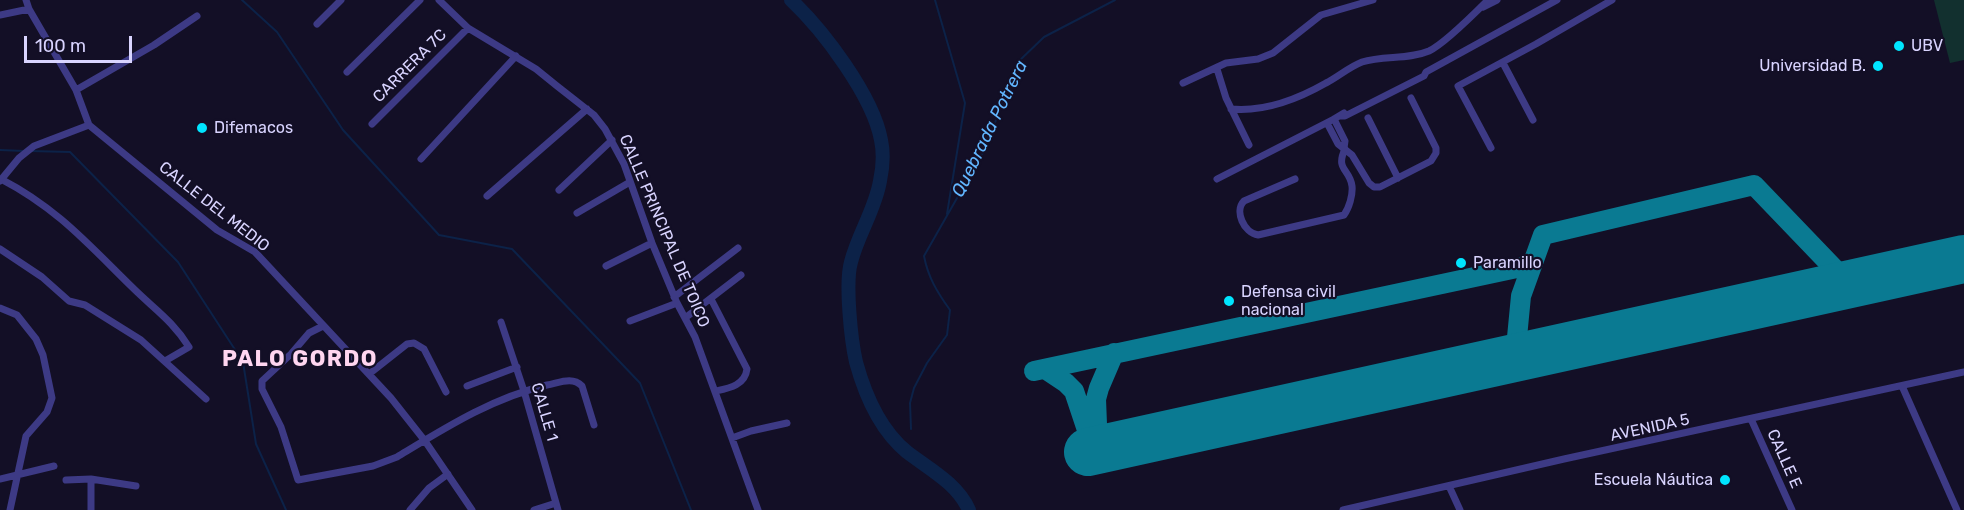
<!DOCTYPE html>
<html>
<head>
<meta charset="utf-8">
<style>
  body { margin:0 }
  #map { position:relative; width:1964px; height:510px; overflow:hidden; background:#130f26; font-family:Rubik,sans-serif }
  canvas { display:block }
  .scale { position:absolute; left:24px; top:36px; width:108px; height:27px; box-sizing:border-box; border:3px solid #d9d4ff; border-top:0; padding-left:8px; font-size:18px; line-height:21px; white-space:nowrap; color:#d9d4ff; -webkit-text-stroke:4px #130f26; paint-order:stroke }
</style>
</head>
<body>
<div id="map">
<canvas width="1964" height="510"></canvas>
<div class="scale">100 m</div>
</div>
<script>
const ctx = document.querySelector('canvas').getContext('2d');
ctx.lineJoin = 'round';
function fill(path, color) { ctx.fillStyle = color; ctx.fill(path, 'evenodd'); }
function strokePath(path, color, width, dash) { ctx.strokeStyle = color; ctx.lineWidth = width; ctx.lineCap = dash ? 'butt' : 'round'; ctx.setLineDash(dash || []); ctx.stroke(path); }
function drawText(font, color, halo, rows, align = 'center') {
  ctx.font = font + ' Rubik,sans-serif'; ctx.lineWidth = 4.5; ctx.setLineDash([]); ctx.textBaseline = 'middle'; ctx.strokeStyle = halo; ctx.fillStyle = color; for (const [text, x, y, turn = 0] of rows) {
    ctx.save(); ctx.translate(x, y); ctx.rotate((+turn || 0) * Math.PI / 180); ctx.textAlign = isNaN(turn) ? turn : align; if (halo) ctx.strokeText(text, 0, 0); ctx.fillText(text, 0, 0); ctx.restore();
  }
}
fill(new Path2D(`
  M 1934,0 L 1964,0 L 1964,60 L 1950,63 Z`), '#12302f');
strokePath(new Path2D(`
  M 242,0 L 277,32 L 343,130 L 439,235 L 512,249 L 640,383 L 691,510
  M 935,0 L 965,103 L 947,214
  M 0,150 L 24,151
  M 30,151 L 70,152 L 178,262 L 243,362 L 256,444 L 286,510
  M 911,429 L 910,403 L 914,388 L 927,363 L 947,335 L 950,310 C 937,292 928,277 924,256 L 985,149 L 1018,62 L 1044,37 L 1115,0`), '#0c2248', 2);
strokePath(new Path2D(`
  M 791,0 C 823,30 873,96 881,140 C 884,154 883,167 880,181 C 875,210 858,234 851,262 C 845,283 851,340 856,362 C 865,395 880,430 907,452 C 929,469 957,483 969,510`), '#0c2248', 14);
strokePath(new Path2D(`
  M 1515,358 L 1521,296 L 1543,235 L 1754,185 L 1849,284
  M 1045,369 L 1066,383 L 1074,391 L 1091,442
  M 1034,371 L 1531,265
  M 1098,450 L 1096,399 L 1099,388 L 1114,353`), '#0a7a92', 20);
strokePath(new Path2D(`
  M 1088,452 L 1964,259`), '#0a7a92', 48);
strokePath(new Path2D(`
  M 26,0 L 29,9 L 76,90 L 89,125 L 217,230 L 255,252 L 391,398 L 425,441 L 472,510
  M 439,0 L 468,28 L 536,69 L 557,86 L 594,115 L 605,129 L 624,164 L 652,243 L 677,303 L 695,337 L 758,510
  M 1483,7 L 1497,0
  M 0,15 L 29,9
  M 317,24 L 341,0
  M 1503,63 L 1533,120
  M 1217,69 L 1226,98 L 1249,145
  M 347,72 L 420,0
  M 1183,83 L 1226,63 L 1258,59 L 1273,53 L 1321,15 L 1373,0
  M 76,90 L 154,45 L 197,16
  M 1231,109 C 1263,112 1298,99 1326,83 C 1338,77 1349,67 1362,62 C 1383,55 1408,60 1429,51 C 1444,44 1475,13 1488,0
  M 1341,116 L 1345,116 L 1424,76 L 1426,72 L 1557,0
  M 1368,118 L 1398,178
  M 1334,119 L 1345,141 L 1344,148
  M 1327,123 L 1338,144 L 1352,155 L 1369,183 L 1374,187 L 1380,187 L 1431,161 L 1436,153 L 1436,148 L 1411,98
  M 372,124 L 468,28
  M 1491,148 L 1458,86 L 1536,44 L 1612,0
  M 421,159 L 516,56
  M 1,179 C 57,208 88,244 132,287 C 154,309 172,320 189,347 L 165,361
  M 1217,179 L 1334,119 L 1344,113
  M 1295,179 L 1244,201 C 1234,211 1244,233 1258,235 L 1344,215 C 1349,208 1353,195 1352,186 C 1350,169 1335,170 1345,149
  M 0,181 L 19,158 L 34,146 L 89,125
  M 559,190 L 612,140
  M 487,196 L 587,109
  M 577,213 L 630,182
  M 0,249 L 42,277 L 69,301 L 85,305 L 141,340 L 206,399
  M 606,266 L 652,243
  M 674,297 L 738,248
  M 711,299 L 747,369 C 745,385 730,388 716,391
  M 0,308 L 17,315 L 36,339 L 43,355 L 52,398 L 47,412 L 26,436 L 10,510
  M 685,318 L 741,275
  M 630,321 L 677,303
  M 501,322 L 524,391 L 558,510
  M 323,326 L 309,333 L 291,354 L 262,381 L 262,389 L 281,427 L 298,480 L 373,466 L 397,457 C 445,428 492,398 547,385 C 559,383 572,376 582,386 L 594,425
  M 369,374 L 407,344 L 414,343 L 424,349 L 446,392
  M 467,386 L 517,367
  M 1902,386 L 1957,510
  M 1751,419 L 1792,510
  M 732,438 L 751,431 L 787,423
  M 0,479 L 54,466
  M 66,480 L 91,479 L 136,486
  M 1449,486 L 1460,510
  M 91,510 L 91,479
  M 410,510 L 429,488 L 448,474
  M 534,510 L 556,503
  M 1343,510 L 1564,459 L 1964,372`), '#3d3a85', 7);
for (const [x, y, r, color] of [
  [1899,46,6,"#00e5ff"],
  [1878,66,6,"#00e5ff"],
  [202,128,6,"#00e5ff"],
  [1461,263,6,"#00e5ff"],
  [1229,301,6,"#00e5ff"],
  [1725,480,6,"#00e5ff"]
]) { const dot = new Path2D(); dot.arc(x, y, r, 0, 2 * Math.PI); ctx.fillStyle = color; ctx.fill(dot); strokePath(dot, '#130f26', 2); }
drawText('16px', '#d9d4ff', '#130f26', [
  ["UBV",1911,46],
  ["Universidad B.",1866,66,"right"],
  ["Difemacos",214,128],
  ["Paramillo",1473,263],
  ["Defensa civil",1241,292],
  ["nacional",1241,310],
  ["Escuela Náutica",1713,480,"right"]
], 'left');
drawText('16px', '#d9d4ff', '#130f26', [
  ["CARRERA 7C",410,66,-45],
  ["CALLE DEL MEDIO",214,207,38],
  ["CALLE PRINCIPAL DE TOICO",664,231,67],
  ["CALLE 1",544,412,74],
  ["AVENIDA 5",1650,428,-12],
  ["CALLE E",1784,459,66]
]);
drawText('italic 18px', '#62b6ff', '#130f26', [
  ["Quebrada Potrera",990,129,-64]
]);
ctx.letterSpacing = '1.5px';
drawText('bold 22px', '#ffd6f0', '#130f26', [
  ["PALO GORDO",300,360]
]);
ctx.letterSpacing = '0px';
</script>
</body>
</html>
